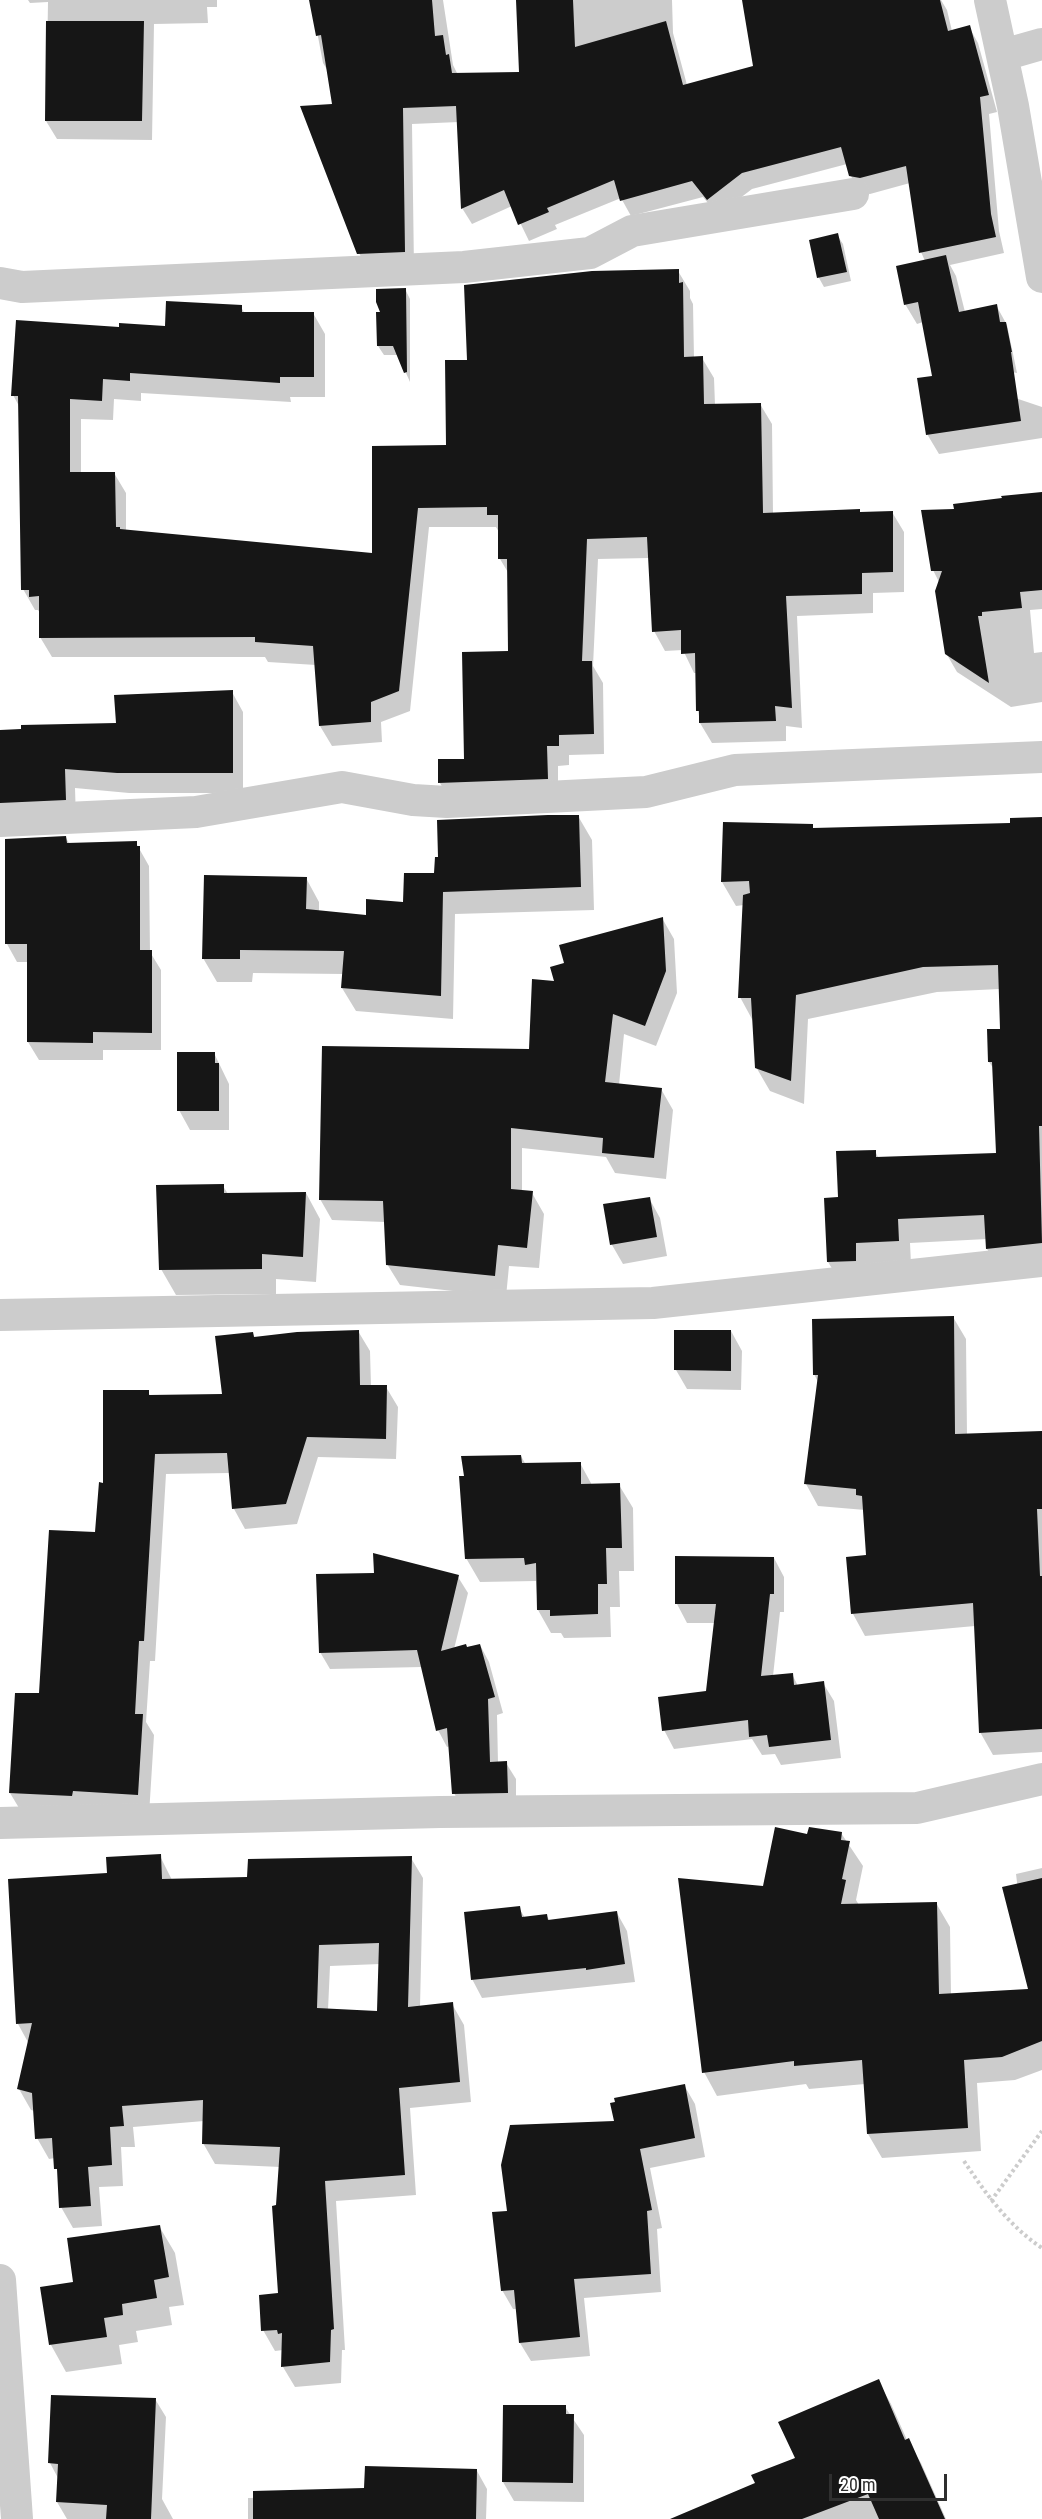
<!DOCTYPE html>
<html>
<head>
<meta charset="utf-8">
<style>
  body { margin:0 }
  #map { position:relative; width:1042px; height:2519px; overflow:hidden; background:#fff; font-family:"Roboto Condensed",sans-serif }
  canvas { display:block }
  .scale { position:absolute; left:829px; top:2474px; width:118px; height:27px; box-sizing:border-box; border:3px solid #2f2f2f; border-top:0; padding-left:8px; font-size:18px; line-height:21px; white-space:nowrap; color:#2f2f2f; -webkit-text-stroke:4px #fff; paint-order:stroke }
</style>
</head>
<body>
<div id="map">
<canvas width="1042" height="2519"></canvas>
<div class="scale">20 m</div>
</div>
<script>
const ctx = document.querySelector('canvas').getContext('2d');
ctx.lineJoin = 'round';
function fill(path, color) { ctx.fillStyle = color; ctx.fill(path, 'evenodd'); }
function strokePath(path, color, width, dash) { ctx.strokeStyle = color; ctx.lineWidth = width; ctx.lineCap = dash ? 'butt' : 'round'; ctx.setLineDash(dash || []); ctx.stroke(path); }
fill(new Path2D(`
  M 28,0 L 217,0 L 217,7 L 207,7 L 208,23 L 154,24 L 152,140 L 57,139 L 46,121 L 48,2 L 30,3 Z
  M 311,0 L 443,0 L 453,65 L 458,75 L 520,74 L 517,0 L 672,0 L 673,33 L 687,85 L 755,67 L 744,0 L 941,0 L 947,10 L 952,31 L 969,27 L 978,43 L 997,112 L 989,114 L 999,231 L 1004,253 L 950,265 L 956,276 L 965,312 L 996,305 L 1007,325 L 1017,373 L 938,360 L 923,322 L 917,324 L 905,304 L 925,261 L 921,252 L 910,183 L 870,194 L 860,193 L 851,176 L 847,164 L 752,189 L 718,215 L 703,197 L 631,216 L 621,198 L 555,225 L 557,229 L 529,241 L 512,206 L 472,224 L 462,208 L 459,122 L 412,124 L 414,268 L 368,270 L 359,253 L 329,73 L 323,63 Z
  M 837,235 L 843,244 L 851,281 L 824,287 L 819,278 L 811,241 Z
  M 678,271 L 690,291 L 690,298 L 693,304 L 694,358 L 702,358 L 714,378 L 715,405 L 760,404 L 772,424 L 773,514 L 859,511 L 861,513 L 892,512 L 904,532 L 904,592 L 873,593 L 873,613 L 797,616 L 802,728 L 786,726 L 786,741 L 712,743 L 700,723 L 698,710 L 697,673 L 694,673 L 683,650 L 665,651 L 654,631 L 649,558 L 598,559 L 593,666 L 603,683 L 604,754 L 569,755 L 569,765 L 558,766 L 558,799 L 451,803 L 440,783 L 439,761 L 465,761 L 510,652 L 509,574 L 500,559 L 500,534 L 496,527 L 429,527 L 410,711 L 381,722 L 382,742 L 332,746 L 320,726 L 316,665 L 268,662 L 265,657 L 52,657 L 40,637 L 40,613 L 38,610 L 35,610 L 23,589 L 19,406 L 13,395 L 120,328 L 166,328 L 241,307 L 245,314 L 313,313 L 325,334 L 325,397 L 290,397 L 291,402 L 141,393 L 141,401 L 114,399 L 113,420 L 81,419 L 81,473 L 114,473 L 126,493 L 126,531 L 374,555 L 447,447 L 469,362 Z
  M 405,289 L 410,299 L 410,382 L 398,355 L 384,355 L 378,346 L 382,313 Z
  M 947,375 L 1042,407 L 1042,438 L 939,454 L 927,434 Z
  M 1042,494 L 1042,609 L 1030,610 L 1034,653 L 1042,652 L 1042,702 L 1011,707 L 957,672 L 946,653 L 939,582 L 933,570 L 956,510 Z
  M 232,692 L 243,712 L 243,793 L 129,793 L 75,788 L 76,820 L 0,815 L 0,731 L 118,725 Z
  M 578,816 L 592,840 L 594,910 L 455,914 L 453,1019 L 356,1011 L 342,988 L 343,974 L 253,973 L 252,982 L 217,982 L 203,958 L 306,878 L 319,902 L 319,912 L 367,917 L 405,904 L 436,874 Z
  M 1042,818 L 1042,1268 L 1001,1272 L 987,1249 L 987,1239 L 910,1243 L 911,1264 L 842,1285 L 828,1262 L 839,1199 L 875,1151 L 879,1159 L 997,1154 L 994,1069 L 989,1062 L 1002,1030 L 1000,989 L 937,992 L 808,1019 L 804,1104 L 770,1091 L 756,1067 L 753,1021 L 740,997 L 744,905 L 736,906 L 722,882 L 812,826 L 814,830 L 1012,825 Z
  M 66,838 L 70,845 L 136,843 L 149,866 L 150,952 L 161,970 L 161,1050 L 103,1050 L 103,1060 L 39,1060 L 28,1042 L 28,962 L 17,962 L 7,944 Z
  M 662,918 L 674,939 L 677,993 L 656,1046 L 624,1034 L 619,1085 L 661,1089 L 673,1110 L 666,1179 L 615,1173 L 606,1157 L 522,1148 L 522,1192 L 532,1193 L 544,1214 L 539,1268 L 509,1266 L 506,1297 L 400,1285 L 387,1264 L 385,1222 L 332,1220 L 320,1199 L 530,1051 L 566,964 Z
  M 214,1053 L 229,1084 L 229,1130 L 190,1130 L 179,1110 Z
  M 223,1186 L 228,1194 L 306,1193 L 320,1219 L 316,1282 L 276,1279 L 276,1294 L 176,1295 L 161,1269 Z
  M 649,1198 L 660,1218 L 667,1256 L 623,1264 L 612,1245 L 605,1206 Z
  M 953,1317 L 966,1339 L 967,1435 L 1042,1433 L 1042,1752 L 993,1755 L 980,1732 L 975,1626 L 865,1636 L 853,1614 L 868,1556 L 865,1510 L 818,1506 L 806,1484 L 818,1382 L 814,1374 Z
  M 358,1331 L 370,1351 L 371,1386 L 386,1387 L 398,1407 L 396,1459 L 318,1457 L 297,1524 L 245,1529 L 234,1509 L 230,1473 L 166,1474 L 155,1661 L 150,1661 L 146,1722 L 154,1735 L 149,1815 L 22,1813 L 10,1793 L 40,1695 L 97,1534 L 105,1484 L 148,1392 L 151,1397 L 223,1395 L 253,1334 L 255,1338 Z
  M 731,1331 L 742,1351 L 741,1390 L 687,1389 L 676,1370 Z
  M 521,1456 L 526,1465 L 580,1463 L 592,1485 L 619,1485 L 633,1508 L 634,1571 L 619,1571 L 620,1607 L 610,1607 L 611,1637 L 564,1638 L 561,1633 L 551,1633 L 538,1610 L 536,1581 L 480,1582 L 466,1558 Z
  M 774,1558 L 784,1577 L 784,1612 L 780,1612 L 773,1676 L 792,1674 L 798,1686 L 823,1683 L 834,1701 L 841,1758 L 781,1765 L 775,1754 L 762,1755 L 752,1739 L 674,1749 L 664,1730 L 707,1692 L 715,1623 L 687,1623 L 677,1604 Z
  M 458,1577 L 468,1593 L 454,1649 L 480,1645 L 489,1662 L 503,1713 L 497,1715 L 498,1763 L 506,1763 L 516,1779 L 516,1809 L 463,1810 L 454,1793 L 450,1746 L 447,1747 L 438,1730 L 422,1667 L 330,1669 L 320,1652 Z
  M 841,1833 L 863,1866 L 856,1900 L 859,1905 L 936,1903 L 950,1927 L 951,1995 L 1030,1990 L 1016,1874 L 1042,1868 L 1042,2070 L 1015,2080 L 977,2083 L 981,2151 L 882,2158 L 868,2134 L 865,2084 L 809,2089 L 806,2084 L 717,2096 L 704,2072 L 764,1888 L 808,1836 Z
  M 160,1856 L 172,1880 L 249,1879 L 411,1858 L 423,1878 L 420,2007 L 452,2004 L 464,2025 L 471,2102 L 410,2108 L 416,2195 L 336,2201 L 345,2350 L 342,2350 L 341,2383 L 295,2387 L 283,2367 L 283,2350 L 275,2351 L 263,2330 L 279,2294 L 278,2207 L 280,2167 L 215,2164 L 203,2143 L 204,2121 L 133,2127 L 135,2147 L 121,2147 L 123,2186 L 99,2187 L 102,2226 L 73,2228 L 61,2207 L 59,2174 L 55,2158 L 49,2159 L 37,2138 L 35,2111 L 31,2110 L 19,2089 L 29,2044 L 18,2024 L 108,1874 ZM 380,1964 L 378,2013 L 328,2010 L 330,1966 Z
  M 519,1908 L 525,1918 L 546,1915 L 550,1921 L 617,1913 L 627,1931 L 635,1982 L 482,1998 L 472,1979 Z
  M 684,2085 L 695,2104 L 705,2157 L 650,2168 L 662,2228 L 657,2229 L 661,2292 L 584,2298 L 590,2356 L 531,2361 L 520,2343 L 517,2309 L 513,2309 L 502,2290 L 508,2212 L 616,2122 L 616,2103 Z
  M 159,2226 L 175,2253 L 184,2305 L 169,2307 L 172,2325 L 136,2331 L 138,2342 L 119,2345 L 122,2364 L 66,2372 L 51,2345 L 42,2288 L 75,2283 Z
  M 878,2381 L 891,2404 L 907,2440 L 921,2463 L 946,2519 L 685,2519 L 757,2484 L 797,2459 Z
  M 155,2399 L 166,2417 L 162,2499 L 173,2519 L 67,2519 L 57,2502 L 58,2478 L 50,2463 Z
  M 565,2407 L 584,2435 L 584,2502 L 514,2501 L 503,2482 Z
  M 477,2471 L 487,2489 L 486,2519 L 248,2519 L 248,2498 L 304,2497 L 366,2490 Z`), '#0003');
fill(new Path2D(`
  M 309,0 L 432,0 L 435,36 L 443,35 L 446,55 L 449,54 L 452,73 L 519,72 L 516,0 L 573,0 L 575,47 L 666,21 L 683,85 L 753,66 L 742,0 L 940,0 L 948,31 L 970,25 L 989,95 L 980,97 L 991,214 L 996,237 L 919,253 L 906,166 L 860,178 L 849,176 L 841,147 L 742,173 L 707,200 L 692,181 L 620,201 L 614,180 L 547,208 L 549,212 L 518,225 L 504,190 L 461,209 L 456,106 L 403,108 L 405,252 L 357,254 L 300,106 L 332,104 L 321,35 L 316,36 Z
  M 46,21 L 144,21 L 142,121 L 45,121 Z
  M 838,233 L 847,272 L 817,278 L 809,240 Z
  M 946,255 L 959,312 L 997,304 L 1000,322 L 1006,322 L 1012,352 L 1011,352 L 1021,421 L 926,435 L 917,378 L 932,376 L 918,302 L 904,305 L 896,266 Z
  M 679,269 L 679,283 L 683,282 L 684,357 L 703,356 L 704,404 L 761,403 L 763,513 L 860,509 L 860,512 L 893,511 L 893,572 L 862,573 L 862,594 L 786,596 L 792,708 L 775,706 L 776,721 L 699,723 L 699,711 L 696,711 L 695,653 L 681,654 L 681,630 L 652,632 L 647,537 L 587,539 L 582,661 L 592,661 L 594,734 L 559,735 L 559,746 L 547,746 L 548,779 L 438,783 L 438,759 L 464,759 L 462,652 L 508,651 L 507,559 L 498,559 L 498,515 L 487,515 L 487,507 L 418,508 L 399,691 L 371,702 L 371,722 L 319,726 L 313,646 L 255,642 L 255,637 L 39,638 L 39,596 L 29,597 L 29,590 L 21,590 L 18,396 L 11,396 L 16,320 L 119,327 L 119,323 L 165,326 L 166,301 L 242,305 L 242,312 L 314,312 L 314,377 L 280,377 L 280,383 L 130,373 L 130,381 L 103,379 L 102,401 L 70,399 L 70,472 L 115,472 L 116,527 L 120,527 L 120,529 L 372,553 L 372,446 L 446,445 L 445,360 L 467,360 L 464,285 L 592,271 Z
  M 406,288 L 407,372 L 404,373 L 393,346 L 377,346 L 376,312 L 380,312 L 376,302 L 376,289 Z
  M 1042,492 L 1042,590 L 1020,592 L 1022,608 L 982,612 L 982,616 L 978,616 L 989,683 L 945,654 L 935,591 L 942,571 L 931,571 L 921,510 L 954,509 L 953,504 L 1002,498 L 1001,496 Z
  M 233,690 L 233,773 L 117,773 L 65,769 L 66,800 L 0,803 L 0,730 L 21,729 L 21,725 L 116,723 L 114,695 Z
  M 548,815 L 579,815 L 581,887 L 443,892 L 441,996 L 341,988 L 344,951 L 240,950 L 240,959 L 202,959 L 204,875 L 307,877 L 306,909 L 366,915 L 366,899 L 403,902 L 404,873 L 434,873 L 435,857 L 438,857 L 437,820 Z
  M 1042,817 L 1042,1126 L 1039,1126 L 1042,1243 L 986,1249 L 984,1215 L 898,1219 L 899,1241 L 856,1243 L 856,1261 L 827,1262 L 824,1198 L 838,1197 L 836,1151 L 876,1150 L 876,1157 L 996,1153 L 992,1062 L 988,1062 L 987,1029 L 1000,1029 L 998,965 L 923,967 L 796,995 L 791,1081 L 755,1068 L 751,998 L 738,998 L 743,895 L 750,893 L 749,881 L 721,882 L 723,822 L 813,824 L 813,828 L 1010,823 L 1010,818 Z
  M 66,836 L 67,843 L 137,841 L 137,846 L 140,846 L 140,950 L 152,950 L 152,1033 L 93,1032 L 93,1043 L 27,1042 L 27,944 L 5,944 L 5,839 Z
  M 663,917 L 666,971 L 645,1026 L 613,1014 L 605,1082 L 662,1088 L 654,1158 L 602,1153 L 603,1138 L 511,1128 L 511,1189 L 533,1191 L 527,1248 L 498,1245 L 495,1276 L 386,1265 L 383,1201 L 319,1200 L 322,1046 L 529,1049 L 532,979 L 554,981 L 550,967 L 564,963 L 559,945 Z
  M 177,1052 L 215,1052 L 215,1063 L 219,1063 L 219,1111 L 177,1111 Z
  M 224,1184 L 224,1193 L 306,1192 L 303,1257 L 262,1254 L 262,1269 L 159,1270 L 156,1185 Z
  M 650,1197 L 657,1237 L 610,1245 L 603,1204 Z
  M 954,1316 L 955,1434 L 1042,1431 L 1042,1509 L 1037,1509 L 1040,1576 L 1042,1576 L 1042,1729 L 979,1733 L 973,1603 L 851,1614 L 846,1557 L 866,1555 L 862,1496 L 856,1495 L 856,1489 L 804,1484 L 818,1375 L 813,1375 L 812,1319 Z
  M 359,1330 L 360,1385 L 387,1385 L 386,1439 L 307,1437 L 286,1504 L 232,1509 L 227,1453 L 155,1454 L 144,1641 L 139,1641 L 135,1714 L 143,1714 L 138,1795 L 73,1791 L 72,1796 L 9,1793 L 15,1693 L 39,1693 L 49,1530 L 95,1532 L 99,1482 L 103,1483 L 103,1390 L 149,1390 L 149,1395 L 222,1394 L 215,1336 L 253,1332 L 254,1337 L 297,1332 Z
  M 674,1330 L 731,1330 L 731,1371 L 674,1370 Z
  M 521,1455 L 522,1463 L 581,1462 L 581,1484 L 620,1483 L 622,1548 L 606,1548 L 607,1584 L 598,1584 L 598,1614 L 550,1616 L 550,1610 L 537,1610 L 536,1563 L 525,1565 L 524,1558 L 465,1559 L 459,1476 L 464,1476 L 461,1456 Z
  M 373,1553 L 459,1575 L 441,1651 L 466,1644 L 467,1647 L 480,1644 L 495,1697 L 488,1699 L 490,1762 L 507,1761 L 508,1793 L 452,1794 L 447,1728 L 436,1731 L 417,1650 L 319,1653 L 316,1574 L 374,1573 Z
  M 675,1556 L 774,1557 L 774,1594 L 770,1594 L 761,1676 L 793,1673 L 794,1685 L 824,1681 L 831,1740 L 769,1747 L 767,1735 L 749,1737 L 748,1720 L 662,1731 L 658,1697 L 706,1691 L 716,1604 L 675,1604 Z
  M 775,1827 L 807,1834 L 809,1827 L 842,1832 L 841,1840 L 850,1841 L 842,1879 L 846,1880 L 841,1904 L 937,1902 L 939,1994 L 1028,1989 L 1002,1887 L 1042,1878 L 1042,2041 L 1002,2057 L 964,2060 L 968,2128 L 867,2134 L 862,2060 L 794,2066 L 794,2061 L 702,2073 L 678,1878 L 763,1886 Z
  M 161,1854 L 162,1879 L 247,1877 L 248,1859 L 412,1856 L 408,2007 L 453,2002 L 460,2082 L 399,2088 L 405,2175 L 325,2181 L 334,2329 L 331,2330 L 330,2362 L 281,2367 L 282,2333 L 278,2334 L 277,2330 L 261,2331 L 259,2295 L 278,2293 L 272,2206 L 276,2205 L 280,2147 L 202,2144 L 203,2100 L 122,2106 L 124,2126 L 110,2127 L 112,2165 L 88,2167 L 91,2206 L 59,2208 L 57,2169 L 54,2169 L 52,2138 L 35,2139 L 32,2093 L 17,2089 L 32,2023 L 16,2024 L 8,1879 L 107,1873 L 106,1857 ZM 379,1943 L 377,2011 L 317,2008 L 319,1945 Z
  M 520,1906 L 522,1917 L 547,1914 L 548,1920 L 617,1911 L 625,1964 L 586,1970 L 586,1968 L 471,1980 L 464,1912 Z
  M 685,2084 L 695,2138 L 640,2149 L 652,2210 L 647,2211 L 651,2274 L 574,2279 L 580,2337 L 519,2343 L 514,2290 L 501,2291 L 492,2212 L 507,2211 L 501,2165 L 510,2125 L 614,2121 L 610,2103 L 615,2102 L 614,2098 Z
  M 160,2225 L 169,2277 L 154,2280 L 157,2298 L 122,2304 L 123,2315 L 104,2318 L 107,2337 L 49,2345 L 40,2287 L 73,2282 L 67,2238 Z
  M 879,2379 L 905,2440 L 909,2438 L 945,2519 L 879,2519 L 868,2494 L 802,2519 L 670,2519 L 755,2483 L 751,2475 L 795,2458 L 778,2422 Z
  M 51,2395 L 156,2398 L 151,2519 L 106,2519 L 107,2505 L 56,2502 L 58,2464 L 48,2463 Z
  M 503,2405 L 566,2405 L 566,2414 L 574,2414 L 573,2483 L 502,2482 Z
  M 365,2466 L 477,2469 L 476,2519 L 253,2519 L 253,2491 L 364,2488 Z`), '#161616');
strokePath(new Path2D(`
  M 964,2161 C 986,2194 1008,2225 1042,2248
  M 991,2201 L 1042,2131`), '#ccc', 4, [3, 3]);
strokePath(new Path2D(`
  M 990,0 L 1013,106 L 1042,277
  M 1003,55 L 1042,44
  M 0,283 L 22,287 L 464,267 L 590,253 L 632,231 L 853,194
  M 0,821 L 196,812 L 342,787 L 413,800 L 447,802 L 646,792 L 735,770 L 1042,757
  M 0,1315 L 653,1303 L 1042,1261
  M 0,1823 L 440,1812 L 917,1808 L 1042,1779
  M 0,2280 L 17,2519`), '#ccc', 32);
</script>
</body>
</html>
